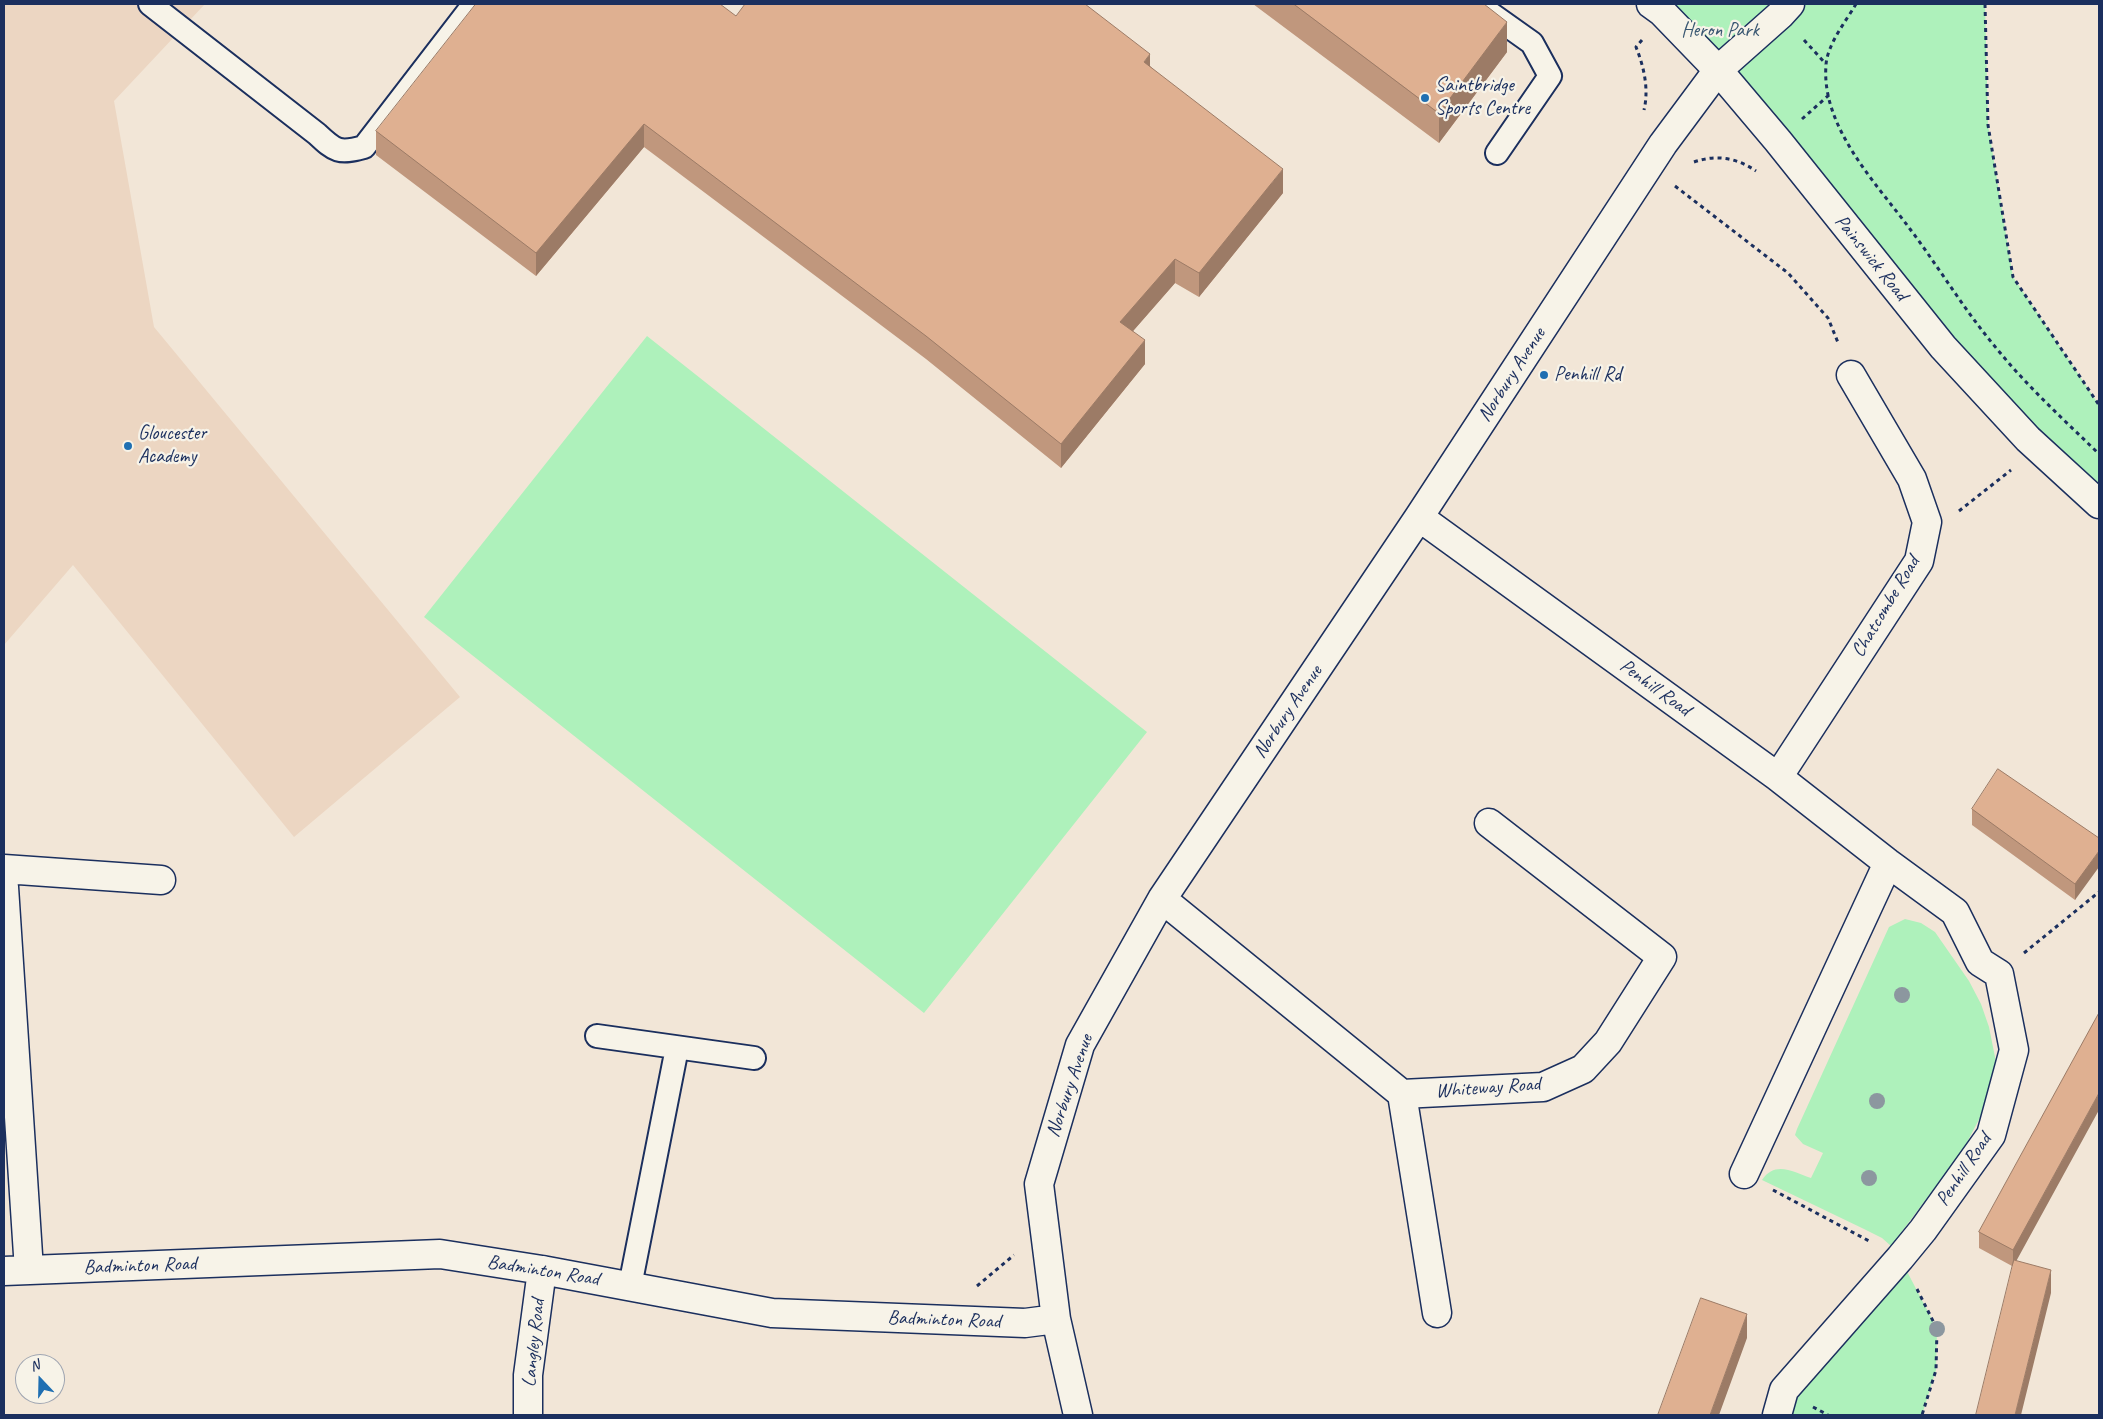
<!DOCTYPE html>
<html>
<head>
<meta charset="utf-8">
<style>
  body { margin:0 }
  #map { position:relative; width:2103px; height:1419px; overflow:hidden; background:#f2e6d7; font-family:Caveat,sans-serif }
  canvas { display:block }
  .frame { position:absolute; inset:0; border:5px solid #1b2f5e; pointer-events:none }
  .north { position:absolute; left:15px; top:1354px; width:50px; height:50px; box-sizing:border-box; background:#f7f3e8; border:1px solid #9fa5b1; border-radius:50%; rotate:339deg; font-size:14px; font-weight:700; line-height:20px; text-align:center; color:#1b2f5e }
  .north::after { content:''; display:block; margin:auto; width:18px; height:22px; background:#1f6fb2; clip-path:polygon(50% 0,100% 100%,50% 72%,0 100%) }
</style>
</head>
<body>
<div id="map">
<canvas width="2103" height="1419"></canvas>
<div class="frame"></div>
<div class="north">N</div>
</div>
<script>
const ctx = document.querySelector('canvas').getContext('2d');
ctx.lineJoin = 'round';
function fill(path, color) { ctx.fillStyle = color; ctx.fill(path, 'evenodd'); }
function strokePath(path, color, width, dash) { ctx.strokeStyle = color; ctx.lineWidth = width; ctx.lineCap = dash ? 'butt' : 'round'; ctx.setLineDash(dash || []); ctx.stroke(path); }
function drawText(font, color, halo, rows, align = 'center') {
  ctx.font = font + ' Caveat,sans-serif'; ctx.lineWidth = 4.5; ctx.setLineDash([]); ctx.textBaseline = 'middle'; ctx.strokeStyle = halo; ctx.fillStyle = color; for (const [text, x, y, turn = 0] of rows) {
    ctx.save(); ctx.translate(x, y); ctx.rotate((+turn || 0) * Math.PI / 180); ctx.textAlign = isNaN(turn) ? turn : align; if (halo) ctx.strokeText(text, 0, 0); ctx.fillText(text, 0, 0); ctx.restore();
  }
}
fill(new Path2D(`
  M 4,4 L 205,4 L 114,101 L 154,327 L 460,697 L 294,837 L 73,565 L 4,645 Z`), '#ecd6c2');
fill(new Path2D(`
  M 1651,4 L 1985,4 L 1988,125 L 2013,277 L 2099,405 L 2099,504 Z
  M 647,336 L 1147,732 L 924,1013 L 424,617 Z
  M 1905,919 L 1921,923 L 1935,932 L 1969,981 L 1981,1004 L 1989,1027 L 1996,1062 L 1987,1104 L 1963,1150 L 1891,1246 L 1882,1238 L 1864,1229 L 1762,1180 C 1775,1160 1794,1172 1811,1178 L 1823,1153 L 1803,1144 L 1795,1135 L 1797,1129 L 1889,927 Z
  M 1900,1258 L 1937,1329 L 1936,1370 L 1922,1415 L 1777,1415 Z`), '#aef1bb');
const lane = new Path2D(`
  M 150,4 L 317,134 C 335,151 339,154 364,147 L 474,4
  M 1477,4 L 1532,43 L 1550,76 L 1497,153
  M 597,1036 L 754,1058
  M 630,1286 L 677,1048`);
const street = new Path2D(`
  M 1419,517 L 1778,777 L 1888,863 L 1955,912 L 1980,962 L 1999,974 L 2014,1050 L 1991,1135 L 1923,1230 L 1900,1258 L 1784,1390 L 1777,1415
  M 1778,777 L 1919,561 L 1927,522 L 1912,479 L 1851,375
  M 4,869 L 161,880
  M 4,887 L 29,1270
  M 1162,899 L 1402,1094 L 1437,1313
  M 1402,1094 L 1543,1087 L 1583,1069 L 1608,1042 L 1662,957 L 1489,823
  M 1744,1174 L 1888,863
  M 4,1271 L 440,1254 L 542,1270 L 772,1313 L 1025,1323 L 1056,1319
  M 528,1415 L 528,1375 L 542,1270
  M 1078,1415 L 1056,1319 L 1039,1184 L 1080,1045 L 1162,899 L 1419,517 L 1663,144 L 1718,70 L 1780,15 L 1790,4`);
const secondary = new Path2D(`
  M 1651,4 L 1662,12 L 1718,70 L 1778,141 L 1943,347 L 2028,439 L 2099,504`);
strokePath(lane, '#1b2f5e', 26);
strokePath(street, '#1b2f5e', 31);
strokePath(secondary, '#1b2f5e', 31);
strokePath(new Path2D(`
  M 1856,4 C 1846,21 1827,45 1826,65 C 1821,127 1876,183 1910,229 C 1940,269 1965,311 1997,349 C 2027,386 2063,419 2097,452
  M 1985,4 L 1988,125 L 2013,277 L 2099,405
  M 1642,40 L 1636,47 C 1644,67 1649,89 1644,110
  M 1804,40 L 1826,64
  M 1802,119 L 1829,95
  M 1694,162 C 1717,154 1737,158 1756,171
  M 1675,186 L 1788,273 L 1828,318 L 1839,345
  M 1959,511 L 2011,470
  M 2024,953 L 2099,892
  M 1773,1190 L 1869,1241
  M 977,1286 L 1014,1255
  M 1917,1289 L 1937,1329 L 1936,1370 L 1922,1415
  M 1813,1407 L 1828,1415`), '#1b2f5e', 3, [4, 4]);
strokePath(lane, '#f7f3e8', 22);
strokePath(street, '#f7f3e8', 28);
strokePath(secondary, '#f7f3e8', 28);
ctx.fillStyle = '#8c979f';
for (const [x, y] of [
  [1902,995],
  [1877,1101],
  [1869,1178],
  [1937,1329]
]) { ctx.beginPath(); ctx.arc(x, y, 8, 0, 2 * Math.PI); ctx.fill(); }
fill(new Path2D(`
  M 1253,4 L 1484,4 L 1507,52 L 1439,143 Z
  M 736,16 L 1150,66 L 1283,193 L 1199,297 L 1175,283 L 1133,331 L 1145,364 L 1061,468 L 926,359 L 644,147 L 536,276 L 376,155 L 376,131 Z
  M 1972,809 L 2099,838 L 2075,900 L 1972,825 Z
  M 2099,1013 L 2016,1261 L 2051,1293 L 2012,1266 L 1979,1248 L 1979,1232 Z`), '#c0977d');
fill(new Path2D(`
  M 1507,22 L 1507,52 L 1439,143 L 1439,113 Z
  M 1150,54 L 1150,78 L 1144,62 Z
  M 644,124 L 644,147 L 536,276 L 536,253 Z
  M 1283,169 L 1283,193 L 1199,297 L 1199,273 Z
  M 1175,259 L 1175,283 L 1120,346 L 1120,322 Z
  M 1145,340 L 1145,364 L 1061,468 L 1061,444 Z
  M 2099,851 L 2099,867 L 2075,900 L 2075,884 Z
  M 2099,1093 L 2099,1110 L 2013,1267 L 2013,1250 Z
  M 2051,1270 L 2051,1293 L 2021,1415 L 2015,1415 Z
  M 1747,1314 L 1747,1338 L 1719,1415 L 1710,1415 Z`), '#9c7b66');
const building = new Path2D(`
  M 476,4 L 720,4 L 736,16 L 745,4 L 1085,4 L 1150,54 L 1144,62 L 1283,169 L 1199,273 L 1175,259 L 1120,322 L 1145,340 L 1061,444 L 926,336 L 644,124 L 536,253 L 376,131 Z
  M 1294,4 L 1484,4 L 1507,22 L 1439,113 Z
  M 1998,769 L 2099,838 L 2099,851 L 2075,884 L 1972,809 Z
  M 2099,1013 L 2099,1093 L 2013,1250 L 1979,1232 Z
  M 2014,1260 L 2051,1270 L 2015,1415 L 1976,1415 Z
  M 1701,1298 L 1747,1314 L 1710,1415 L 1658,1415 Z`);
fill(building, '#dfb091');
strokePath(building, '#9c7b66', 1);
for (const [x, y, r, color] of [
  [1425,98,5,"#1f6fb2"],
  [1544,375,5,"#1f6fb2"],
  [128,446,5,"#1f6fb2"]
]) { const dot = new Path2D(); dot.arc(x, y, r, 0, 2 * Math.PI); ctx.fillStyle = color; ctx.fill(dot); strokePath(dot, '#f7f3e8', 2); }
drawText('20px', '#385671', '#f7f3e8', [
  ["Heron Park",1720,31]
]);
drawText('20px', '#1b2f5e', '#f7f3e8', [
  ["Saintbridge",1435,86],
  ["Sports Centre",1435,109],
  ["Penhill Rd",1554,375],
  ["Gloucester",138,434],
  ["Academy",138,457]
], 'left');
drawText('20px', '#1b2f5e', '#f7f3e8', [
  ["Painswick Road",1871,258,51],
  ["Norbury Avenue",1512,375,-57],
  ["Chatcombe Road",1886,607,-59],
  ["Penhill Road",1655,688,36],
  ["Norbury Avenue",1288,712,-56],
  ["Norbury Avenue",1070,1086,-71],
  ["Whiteway Road",1488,1088,-4],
  ["Penhill Road",1964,1170,-56],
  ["Badminton Road",140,1266,-2],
  ["Badminton Road",543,1271,9],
  ["Badminton Road",944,1320,2],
  ["Langley Road",534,1343,-84]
]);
</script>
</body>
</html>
